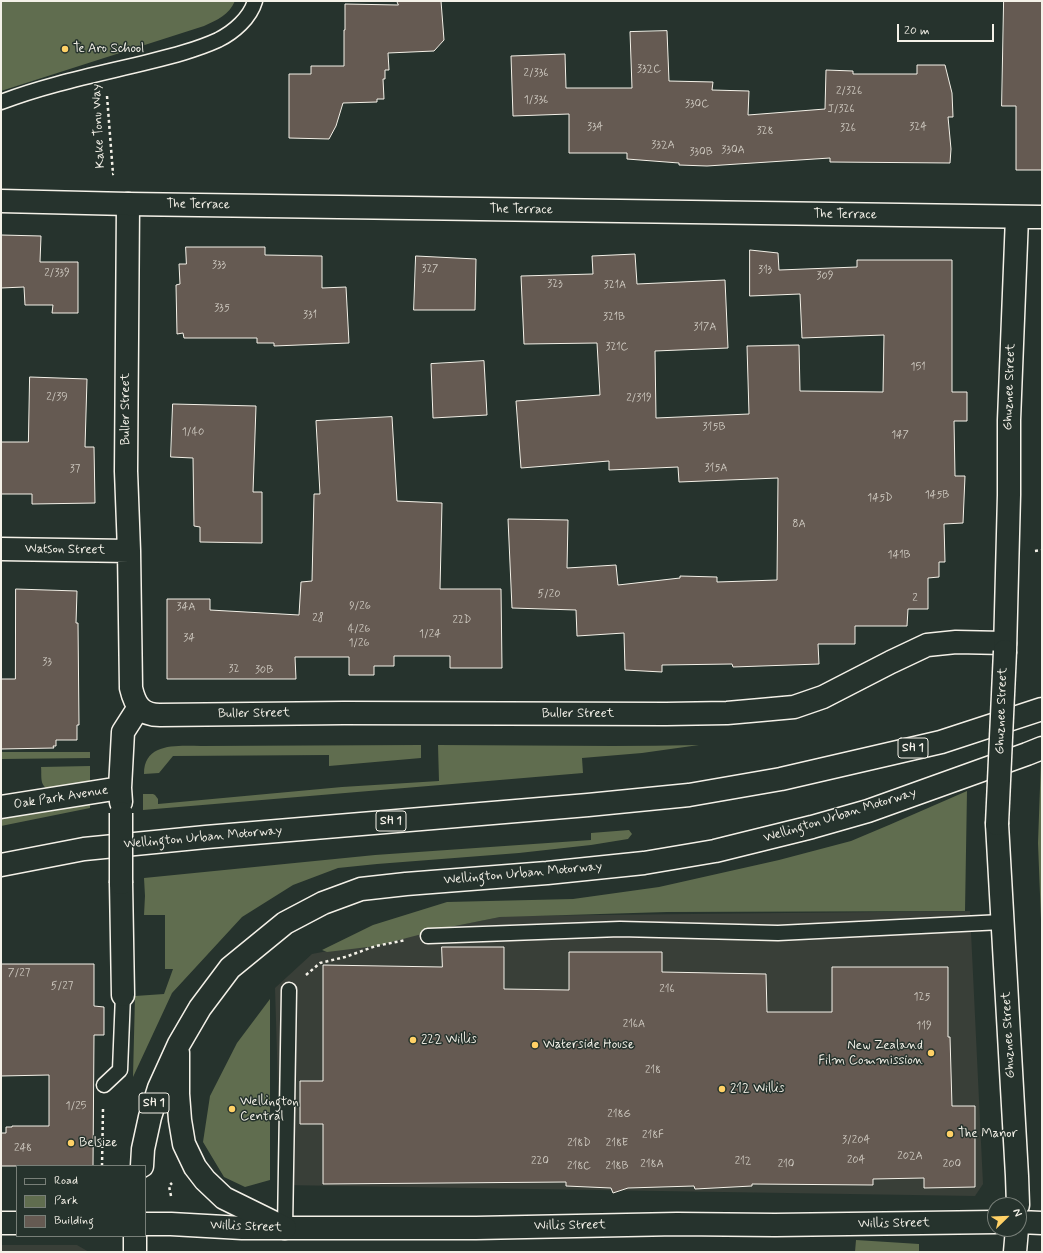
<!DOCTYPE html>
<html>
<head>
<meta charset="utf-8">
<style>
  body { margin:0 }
  #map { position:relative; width:1043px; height:1253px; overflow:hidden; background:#26332d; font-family:Mynerve,sans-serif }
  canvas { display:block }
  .frame { position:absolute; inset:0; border:2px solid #f4f1e8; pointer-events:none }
  .legend { position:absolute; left:16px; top:1165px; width:130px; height:72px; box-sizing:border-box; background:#26332d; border:1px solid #787f78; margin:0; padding:5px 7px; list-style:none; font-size:12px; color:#f4f1e8 }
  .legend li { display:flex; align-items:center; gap:8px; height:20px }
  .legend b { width:20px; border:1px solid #787f78 }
  .north { position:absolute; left:987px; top:1197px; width:40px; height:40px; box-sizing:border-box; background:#26332d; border:1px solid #787f78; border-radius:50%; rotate:67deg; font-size:11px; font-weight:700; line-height:16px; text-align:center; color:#f4f1e8 }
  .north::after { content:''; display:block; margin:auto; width:14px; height:18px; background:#ffd166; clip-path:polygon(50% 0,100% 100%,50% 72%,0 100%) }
  .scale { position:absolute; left:897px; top:24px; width:97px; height:18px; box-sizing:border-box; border:2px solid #f4f1e8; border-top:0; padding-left:5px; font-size:12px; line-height:14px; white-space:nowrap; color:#f4f1e8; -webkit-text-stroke:3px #26332d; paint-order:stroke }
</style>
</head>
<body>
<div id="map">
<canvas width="1043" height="1253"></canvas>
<div class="frame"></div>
<ul class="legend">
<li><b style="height:5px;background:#26332d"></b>Road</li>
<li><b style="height:11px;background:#606d4f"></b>Park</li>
<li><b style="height:11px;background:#655a52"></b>Building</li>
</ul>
<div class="north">N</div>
<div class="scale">20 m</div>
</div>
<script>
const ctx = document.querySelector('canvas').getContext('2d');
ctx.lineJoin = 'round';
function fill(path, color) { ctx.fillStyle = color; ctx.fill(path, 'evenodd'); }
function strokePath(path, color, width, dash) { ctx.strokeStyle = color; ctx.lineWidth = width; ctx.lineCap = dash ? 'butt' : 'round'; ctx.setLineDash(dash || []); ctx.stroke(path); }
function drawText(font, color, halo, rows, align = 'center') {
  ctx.font = font + ' Mynerve,sans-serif'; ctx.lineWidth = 3; ctx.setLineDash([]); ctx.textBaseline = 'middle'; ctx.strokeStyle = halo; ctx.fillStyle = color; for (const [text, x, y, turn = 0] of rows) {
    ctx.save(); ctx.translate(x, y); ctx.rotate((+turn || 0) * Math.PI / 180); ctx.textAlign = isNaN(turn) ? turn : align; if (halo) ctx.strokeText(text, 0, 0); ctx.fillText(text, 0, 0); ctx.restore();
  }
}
fill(new Path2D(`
  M 970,911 L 983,1184 L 975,1196 L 281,1185 L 275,988 L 312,954 L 505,916 Z
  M 1,1245 L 77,1245 L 89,1252 L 1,1252 Z`), '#393f38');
fill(new Path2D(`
  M 1,1 L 235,1 C 229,15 217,20 204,26 L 1,91 Z
  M 421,745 L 421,758 L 329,766 L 329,755 L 173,756 L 159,773 L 144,774 C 144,742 178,746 201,746 Z
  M 438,745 C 525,745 612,747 699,745 L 642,753 L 582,758 L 583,773 L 143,810 L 143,794 L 153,794 L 155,795 L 158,799 L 158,804 L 342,787 L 439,781 Z
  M 1,752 L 90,752 L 90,758 L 1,759 Z
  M 1041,760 L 1042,760 L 1042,946 L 1038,843 Z
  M 90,766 L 90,784 L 49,790 C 39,785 42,776 41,767 Z
  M 967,791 L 965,911 L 667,912 L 500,917 L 445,928 L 376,946 L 327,952 L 322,950 L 373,925 L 447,902 L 573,899 L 659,887 L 779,860 L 851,841 L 889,825 Z
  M 90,799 L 90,808 L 1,826 L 1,817 Z
  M 629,830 L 632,834 L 628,839 L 591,845 L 519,853 L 377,864 L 338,868 L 293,885 L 242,917 L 172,993 L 133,1077 L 135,996 L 164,994 L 173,969 L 165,969 L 165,915 L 144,915 L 145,896 L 144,878 L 375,855 L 591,840 L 591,833 Z
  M 270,999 L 270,1180 L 245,1187 L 224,1177 L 203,1142 L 210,1096 L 237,1043 Z
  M 856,1240 L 919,1244 L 919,1252 L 855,1252 Z`), '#606d4f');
const building = new Path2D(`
  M 397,1 L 441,1 L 444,40 L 434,51 L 388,53 L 389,70 L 385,70 L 385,79 L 383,79 L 384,99 L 377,99 L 377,102 L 343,103 L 336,126 L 329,139 L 289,138 L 289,74 L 311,74 L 311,66 L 344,66 L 344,30 L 345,30 L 345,4 L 398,5 Z
  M 1004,1 L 1042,1 L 1042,170 L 1016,170 L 1016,106 L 1002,106 Z
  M 667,31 L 669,81 L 713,82 L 712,90 L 749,91 L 748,115 L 825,109 L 826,70 L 853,71 L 853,74 L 917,74 L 917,65 L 945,65 L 952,93 L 953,117 L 948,117 L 951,149 L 950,163 L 830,162 L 830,158 L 707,166 L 679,165 L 679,163 L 627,159 L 627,153 L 569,153 L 569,114 L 513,116 L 511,56 L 565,54 L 566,88 L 632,88 L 630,32 Z
  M 1,235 L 41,236 L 40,262 L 78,262 L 78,313 L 52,313 L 53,305 L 25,305 L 24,287 L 1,288 Z
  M 186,247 L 265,247 L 265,255 L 322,256 L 322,288 L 346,287 L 349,343 L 274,346 L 274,343 L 257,343 L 257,338 L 184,338 L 183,333 L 177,334 L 176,285 L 180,284 L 179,264 L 186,264 Z
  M 750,250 L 778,253 L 779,270 L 857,267 L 857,260 L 952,260 L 952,392 L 967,392 L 967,421 L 954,421 L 955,476 L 965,476 L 963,523 L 944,524 L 945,562 L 939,562 L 939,577 L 928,578 L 928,609 L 908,609 L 907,626 L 855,626 L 855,644 L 818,644 L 819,664 L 733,667 L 732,664 L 662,665 L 662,672 L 625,670 L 624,633 L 577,636 L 576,610 L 512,608 L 508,519 L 568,520 L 567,568 L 616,565 L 618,585 L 680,578 L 680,576 L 717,577 L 717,582 L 777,580 L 778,478 L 679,482 L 678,467 L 609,470 L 609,461 L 521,468 L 516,401 L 600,395 L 597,343 L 524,344 L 521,276 L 593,274 L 592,256 L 635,254 L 637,284 L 725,280 L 728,348 L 655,351 L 656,418 L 749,414 L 747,346 L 799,345 L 800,391 L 883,392 L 884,335 L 802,338 L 800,294 L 750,296 Z
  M 416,256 L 476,259 L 475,310 L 414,310 Z
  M 484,361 L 487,415 L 433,418 L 431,364 Z
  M 30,377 L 87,379 L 85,447 L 94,447 L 95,503 L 32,504 L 32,494 L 1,494 L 1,442 L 28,442 Z
  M 173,404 L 256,406 L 253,492 L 262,492 L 262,543 L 200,542 L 200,527 L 194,526 L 193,458 L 171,457 Z
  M 392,417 L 397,501 L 442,503 L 440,589 L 501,589 L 502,668 L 450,668 L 450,656 L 394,656 L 394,666 L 374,666 L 374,675 L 349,675 L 349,657 L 295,657 L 296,679 L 167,679 L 167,599 L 210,599 L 210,610 L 299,615 L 301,582 L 312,581 L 314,494 L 320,494 L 316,421 Z
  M 16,589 L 77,591 L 76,623 L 78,623 L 79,725 L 77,725 L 77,740 L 56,740 L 56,746 L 53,746 L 54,748 L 1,749 L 1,679 L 15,679 Z
  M 442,947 L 504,947 L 504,989 L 569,990 L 569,952 L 662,952 L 662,972 L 766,974 L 767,1012 L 832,1012 L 832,967 L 948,967 L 948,1037 L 950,1037 L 952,1106 L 975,1106 L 975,1187 L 924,1188 L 924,1178 L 873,1179 L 873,1185 L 752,1184 L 752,1186 L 695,1189 L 694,1186 L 628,1188 L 613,1193 L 611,1188 L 566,1186 L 566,1182 L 323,1184 L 323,1124 L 300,1124 L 300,1081 L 323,1081 L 323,965 L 442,967 Z
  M 1,964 L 94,964 L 94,1006 L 104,1007 L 104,1035 L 94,1035 L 93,1166 L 1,1166 L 1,1133 L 6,1133 L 6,1127 L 12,1127 L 12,1126 L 49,1126 L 49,1075 L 1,1076 Z`);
fill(building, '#655a52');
strokePath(building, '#f4f1e8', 1);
const lane = new Path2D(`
  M 1,102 C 48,84 99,74 148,62 C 172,56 196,50 218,40 C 234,32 250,18 255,1
  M 428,936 L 620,929 L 778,933 L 1002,922
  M 104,1085 L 120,1070 L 123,995
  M 285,1228 L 289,990`);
const street = new Path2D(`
  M 128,204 L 126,471 L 129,551 L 131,688 C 135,705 141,715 160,715 L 344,713 L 666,714 L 727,713 L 761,710 L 794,707 L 823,697 L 891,662 L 927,645 L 956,642 L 1005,643
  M 1,549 L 129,551
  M 121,802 L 120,788 L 123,732 L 139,707
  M 1,807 L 120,788
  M 121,883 L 123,995`);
const secondary = new Path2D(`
  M 1,201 L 128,204 L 1042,217
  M 1005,651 L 1009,495 L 1009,420 L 1017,217
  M 997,824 L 1017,1176 L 1018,1205
  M 1019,1222 L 1042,1223
  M 1,1223 L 17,1223
  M 145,1224 L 171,1224 L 242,1228 L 476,1228 L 677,1224 L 775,1225 L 995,1222
  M 1015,1252 L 1017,1229`);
const highway = new Path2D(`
  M 1,865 L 84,849 L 206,837 L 588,805 L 689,795 L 781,779 L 941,742 L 1042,709
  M 178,1053 L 178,1094 L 180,1120 L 184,1144 L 195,1167 L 205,1180 L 224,1198 L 285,1228
  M 142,1166 L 143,1149 L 150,1117 L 159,1088 L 179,1044 L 200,1008 L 230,968 L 285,923 L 323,903 L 361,889 L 406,884 L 547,873 L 644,863 L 715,851 L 812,827 L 868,811 L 1027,754 L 1042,748
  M 135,1252 L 135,1236`);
strokePath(lane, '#f4f1e8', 17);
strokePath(street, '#f4f1e8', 25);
strokePath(secondary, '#f4f1e8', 25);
strokePath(highway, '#f4f1e8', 25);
strokePath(new Path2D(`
  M 107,96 L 113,174 L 112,174
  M 1035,551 L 1042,550
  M 306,975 L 320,963 L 345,957 L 376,946 L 406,940
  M 102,1166 L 103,1109
  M 171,1196 L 169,1186 L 172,1183`), '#f4f1e8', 2.5, [3, 3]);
strokePath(lane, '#26332d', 14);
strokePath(street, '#26332d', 22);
strokePath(secondary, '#26332d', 22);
strokePath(highway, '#26332d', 22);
const streetBridge = new Path2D(`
  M 121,883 L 121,813`);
const secondaryBridge = new Path2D(`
  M 997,824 L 1005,651`);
strokePath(streetBridge, '#f4f1e8', 25, []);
strokePath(secondaryBridge, '#f4f1e8', 25, []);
strokePath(streetBridge, '#26332d', 22);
strokePath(secondaryBridge, '#26332d', 22);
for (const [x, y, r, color] of [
  [65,49,4,"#ffd166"],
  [413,1040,4,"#ffd166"],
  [535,1045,4,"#ffd166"],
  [931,1053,4,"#ffd166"],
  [722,1089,4,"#ffd166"],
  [232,1109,4,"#ffd166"],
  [950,1134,4,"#ffd166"],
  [71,1143,4,"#ffd166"]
]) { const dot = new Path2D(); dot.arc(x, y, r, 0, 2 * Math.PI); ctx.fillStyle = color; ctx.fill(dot); strokePath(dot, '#26332d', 1.5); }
drawText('11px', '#d0cbc2', null, [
  ["332C",649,70],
  ["2/336",536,74],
  ["2/326",849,92],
  ["1/336",536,101],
  ["330C",697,105],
  ["J/326",841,110],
  ["334",595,128],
  ["324",918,128],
  ["326",848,129],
  ["328",765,132],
  ["332A",663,146],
  ["330A",733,151],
  ["330B",701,153],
  ["333",219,266],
  ["327",430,270],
  ["313",765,271],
  ["2/339",57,274],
  ["309",825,277],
  ["323",555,285],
  ["321A",615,286],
  ["335",222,309],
  ["331",310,316],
  ["321B",614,318],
  ["317A",705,328],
  ["321C",617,348],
  ["151",918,368],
  ["2/39",57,398],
  ["2/319",639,399],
  ["315B",714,428],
  ["1/40",193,433],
  ["147",900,436],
  ["315A",716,469],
  ["37",75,470],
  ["145B",937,496],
  ["145D",880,499],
  ["8A",799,525],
  ["141B",899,556],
  ["5/20",549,595],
  ["2",915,599],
  ["9/26",360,607],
  ["34A",186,608],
  ["28",318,619],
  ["22D",462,621],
  ["4/26",359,630],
  ["1/24",430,635],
  ["34",189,639],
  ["1/26",359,644],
  ["33",47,663],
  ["32",234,670],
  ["30B",264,671],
  ["7/27",19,974],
  ["5/27",62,987],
  ["216",667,990],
  ["125",922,998],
  ["216A",634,1025],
  ["119",924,1027],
  ["218",653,1071],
  ["1/25",76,1107],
  ["218G",619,1115],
  ["218F",653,1136],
  ["3/204",856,1141],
  ["218D",579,1144],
  ["218E",617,1144],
  ["248",23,1149],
  ["202A",910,1157],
  ["204",856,1161],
  ["220",540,1162],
  ["212",743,1162],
  ["218A",652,1165],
  ["210",786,1165],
  ["200",952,1165],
  ["218C",579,1167],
  ["218B",617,1167]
]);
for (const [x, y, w] of [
  [913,748,30],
  [391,821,30],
  [154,1103,30]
]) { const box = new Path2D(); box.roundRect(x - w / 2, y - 10, w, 20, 3); ctx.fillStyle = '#26332d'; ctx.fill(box); strokePath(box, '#f4f1e8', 1); }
drawText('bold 12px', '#f4f1e8', null, [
  ["SH 1",913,748],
  ["SH 1",391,821],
  ["SH 1",154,1103]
]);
drawText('13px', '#f4f1e8', '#26332d', [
  ["Te Aro School",73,49],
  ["222 Willis",421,1040],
  ["Waterside House",543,1045],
  ["New Zealand",923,1046,"right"],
  ["Film Commission",923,1061,"right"],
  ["212 Willis",730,1089],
  ["Wellington",240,1102],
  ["Central",240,1117],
  ["The Manor",958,1134],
  ["Belsize",79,1143]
], 'left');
drawText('13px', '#f4f1e8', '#26332d', [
  ["Kake Tonu Way",99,126,-93],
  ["The Terrace",198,205,1],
  ["The Terrace",521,210,1],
  ["The Terrace",845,215,1],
  ["Ghuznee Street",1010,387,-88],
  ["Buller Street",126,409,-90],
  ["Watson Street",65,550,1],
  ["Ghuznee Street",1002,711,-88],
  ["Buller Street",254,714,-1],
  ["Buller Street",578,714],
  ["Oak Park Avenue",61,798,-9],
  ["Wellington Urban Motorway",840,816,-17],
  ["Wellington Urban Motorway",203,838,-5],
  ["Wellington Urban Motorway",523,874,-5],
  ["Ghuznee Street",1009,1035,-93],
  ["Willis Street",894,1224,-1],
  ["Willis Street",570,1226,-1],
  ["Willis Street",246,1227,2]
]);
</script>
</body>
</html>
